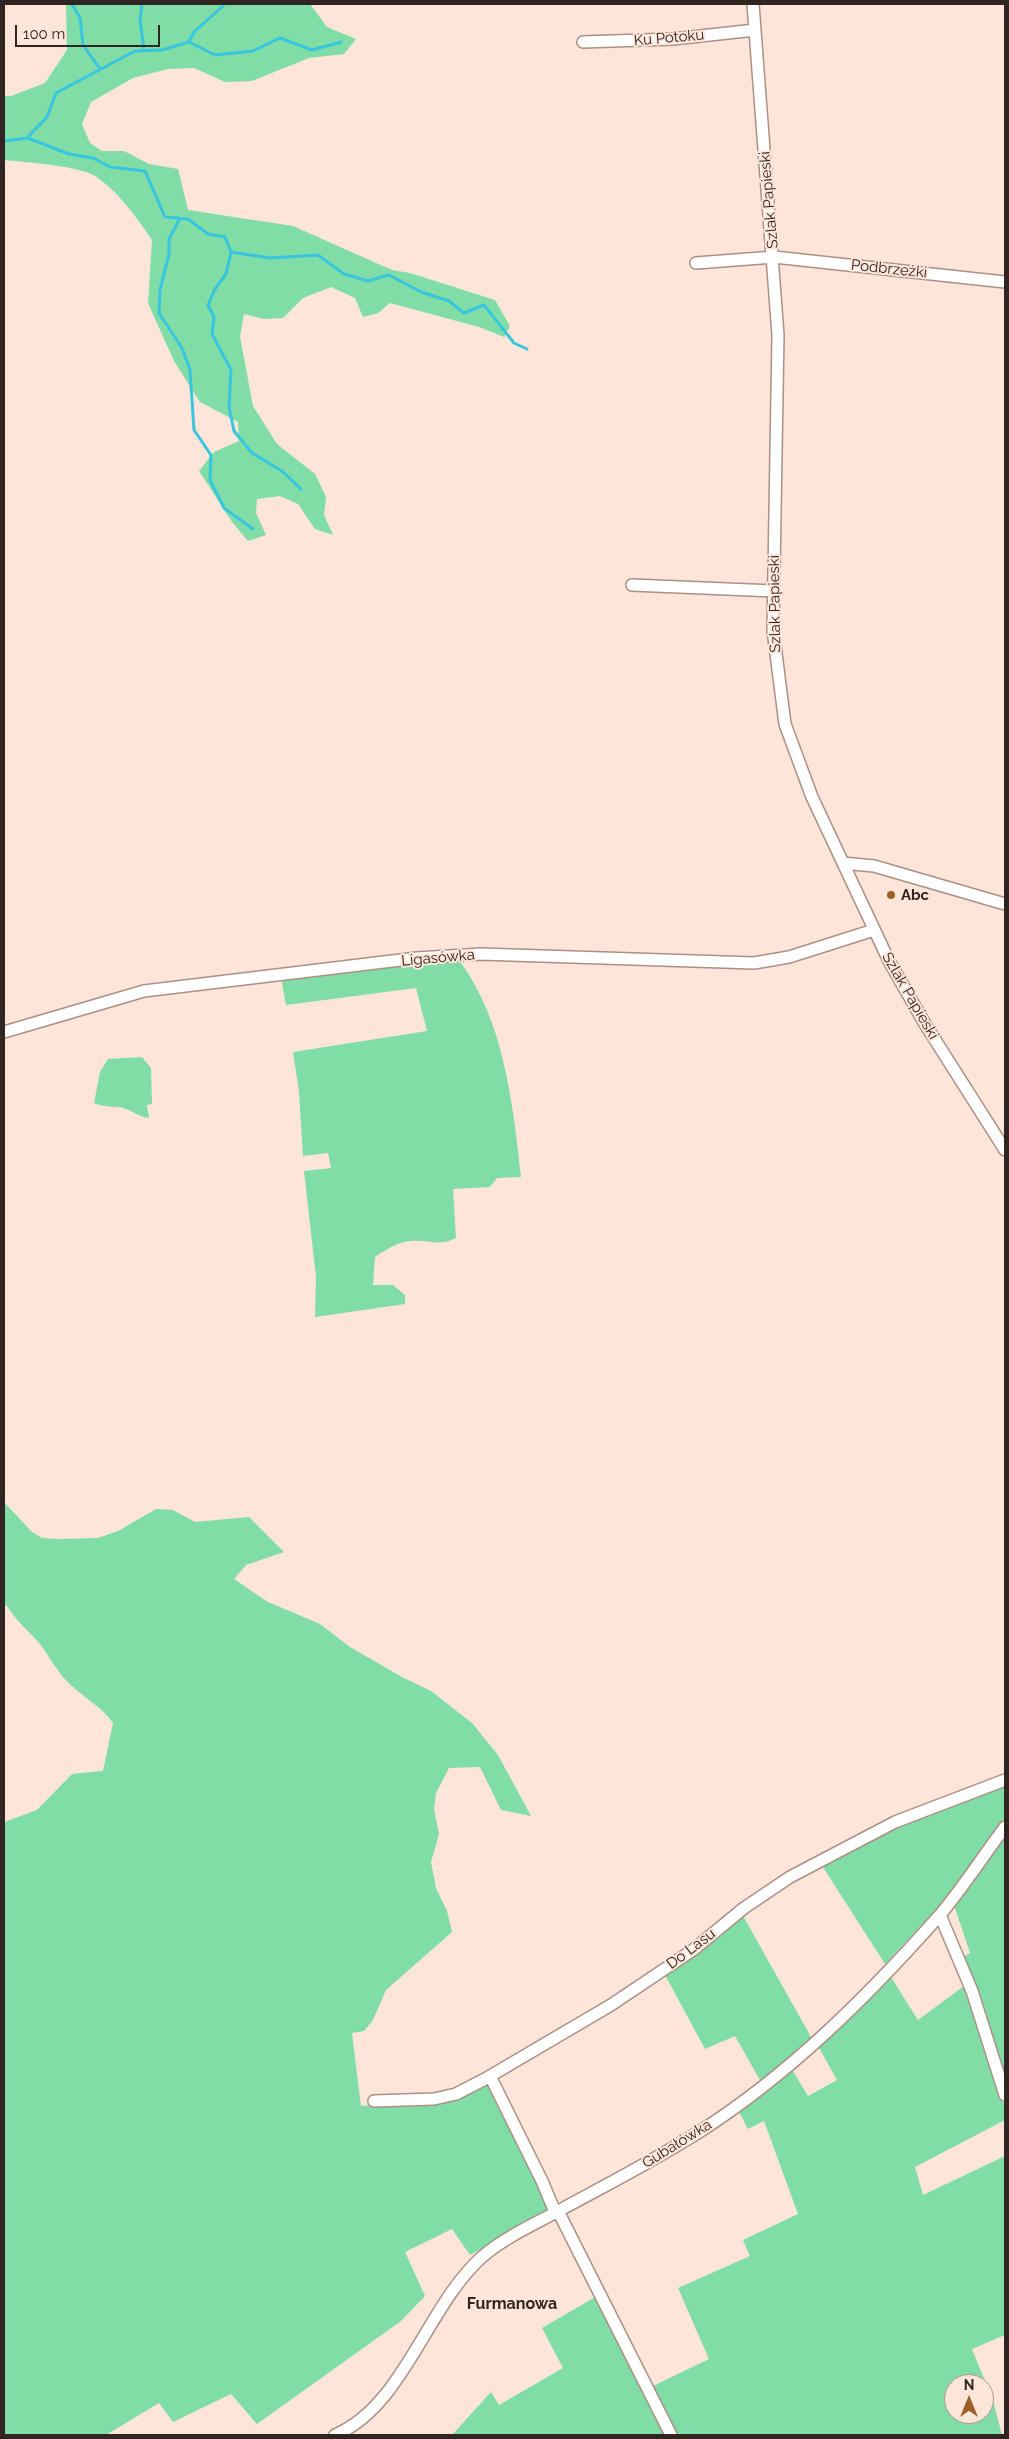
<!DOCTYPE html>
<html>
<head>
<meta charset="utf-8">
<style>
  body { margin:0 }
  #map { position:relative; width:1009px; height:2439px; overflow:hidden; background:#fde5da; font-family:Raleway,sans-serif }
  canvas { display:block }
  .frame { position:absolute; inset:0; border:5px solid #302520; pointer-events:none }
  .north { position:absolute; left:944px; top:2374px; width:50px; height:50px; box-sizing:border-box; background:#fde5da; border:1px solid #ab9890; border-radius:50%; rotate:0deg; font-size:14px; font-weight:700; line-height:20px; text-align:center; color:#302520 }
  .north::after { content:''; display:block; margin:auto; width:18px; height:22px; background:#9e6026; clip-path:polygon(50% 0,100% 100%,50% 72%,0 100%) }
  .scale { position:absolute; left:15px; top:25px; width:145px; height:22px; box-sizing:border-box; border:2px solid #302520; border-top:0; padding-left:6px; font-size:15px; line-height:18px; white-space:nowrap; color:#302520; -webkit-text-stroke:4px #fde5da; paint-order:stroke }
</style>
</head>
<body>
<div id="map">
<canvas width="1009" height="2439"></canvas>
<div class="frame"></div>
<div class="north">N</div>
<div class="scale">100 m</div>
</div>
<script>
const ctx = document.querySelector('canvas').getContext('2d');
ctx.lineJoin = 'round';
function fill(path, color) { ctx.fillStyle = color; ctx.fill(path, 'evenodd'); }
function strokePath(path, color, width, dash) { ctx.strokeStyle = color; ctx.lineWidth = width; ctx.lineCap = dash ? 'butt' : 'round'; ctx.setLineDash(dash || []); ctx.stroke(path); }
function drawText(font, color, halo, rows, align = 'center') {
  ctx.font = font + ' Raleway,sans-serif'; ctx.lineWidth = 4; ctx.setLineDash([]); ctx.textBaseline = 'middle'; ctx.strokeStyle = halo; ctx.fillStyle = color; for (const [text, x, y, turn = 0] of rows) {
    ctx.save(); ctx.translate(x, y); ctx.rotate((+turn || 0) * Math.PI / 180); ctx.textAlign = isNaN(turn) ? turn : align; if (halo) ctx.strokeText(text, 0, 0); ctx.fillText(text, 0, 0); ctx.restore();
  }
}
fill(new Path2D(`
  M 66,4 L 310,4 L 327,27 L 356,39 L 344,54 L 309,58 L 252,81 L 225,82 L 194,68 L 168,69 L 133,78 L 91,102 L 82,124 L 90,143 L 102,151 L 124,151 L 149,164 L 178,169 L 188,210 L 293,226 L 392,270 L 410,273 L 495,300 L 510,326 L 504,337 L 479,327 L 390,303 L 378,313 L 363,317 L 355,298 L 331,287 L 303,298 L 283,318 L 264,319 L 244,314 L 240,337 L 253,406 L 277,444 L 315,474 L 326,497 L 324,515 L 333,535 L 315,529 L 298,504 L 280,496 L 257,499 L 256,513 L 266,535 L 248,541 L 232,522 L 199,471 L 214,452 L 239,441 L 238,422 L 200,402 L 174,361 L 148,303 L 152,240 C 137,218 118,191 95,176 C 80,166 24,162 4,160 L 4,96 L 11,96 L 45,83 L 67,50 Z
  M 458,959 C 504,1019 513,1104 521,1177 L 497,1178 L 490,1187 L 453,1189 L 456,1238 C 440,1247 427,1239 410,1241 C 397,1242 386,1250 375,1257 L 373,1285 L 393,1285 L 405,1295 L 405,1304 L 315,1317 L 316,1277 L 304,1171 L 331,1168 L 328,1153 L 303,1156 L 299,1092 L 293,1052 L 427,1031 L 416,988 L 286,1005 L 282,983 L 284,979 Z
  M 142,1057 L 151,1068 L 152,1104 L 147,1105 L 149,1118 C 140,1117 134,1112 126,1109 C 116,1105 103,1108 94,1103 L 100,1072 L 108,1059 Z
  M 4,1502 L 32,1532 L 42,1538 L 58,1539 L 98,1538 L 118,1531 L 156,1509 L 173,1510 L 195,1522 L 249,1517 L 284,1552 L 246,1565 L 234,1579 L 268,1602 L 320,1624 L 350,1647 L 402,1677 L 431,1691 L 472,1723 L 498,1755 L 531,1816 L 501,1810 L 480,1767 L 449,1768 L 436,1793 L 434,1809 L 439,1834 L 431,1862 L 436,1888 L 447,1911 L 452,1932 L 386,1990 L 373,2020 L 364,2031 L 352,2033 L 361,2106 L 434,2102 L 497,2075 L 559,2205 L 470,2255 L 452,2229 L 405,2252 L 425,2296 L 401,2321 L 257,2424 L 231,2394 L 173,2422 L 159,2403 L 106,2435 L 4,2435 L 4,1822 L 37,1810 L 72,1774 L 103,1771 L 113,1723 C 102,1707 87,1700 73,1687 C 57,1673 52,1660 40,1644 C 29,1631 16,1621 7,1606 L 4,1605 Z
  M 1005,1783 L 1005,1818 L 938,1908 L 885,1964 L 821,1864 L 868,1837 Z
  M 1005,1834 L 1005,2083 L 962,1958 L 970,1953 L 954,1905 Z
  M 742,1914 L 811,2037 L 801,2050 L 761,2082 L 735,2036 L 705,2049 L 664,1973 Z
  M 889,1974 L 918,2020 L 968,1983 L 979,2026 L 1005,2107 L 1005,2120 L 915,2167 L 923,2195 L 1005,2156 L 1005,2335 L 972,2349 L 993,2401 L 1002,2435 L 674,2435 L 653,2386 L 709,2359 L 678,2288 L 750,2256 L 743,2240 L 798,2214 L 764,2121 L 748,2129 L 739,2112 L 793,2071 L 808,2096 L 837,2080 L 818,2046 ZM 954,2384 L 984,2384 L 984,2414 L 954,2414 Z
  M 597,2296 L 666,2435 L 452,2435 L 491,2392 L 499,2405 L 563,2368 L 542,2328 Z`), '#80dda6');
strokePath(new Path2D(`
  M 72,4 L 80,18 L 83,45 L 100,69
  M 142,4 L 140,20 L 144,50
  M 189,42 L 194,32 L 225,4
  M 28,137 L 47,117 L 56,93 L 135,51 L 162,50 L 189,42 L 215,55 L 253,51 L 280,38 L 312,50 L 341,42
  M 4,141 L 28,138 L 69,154 L 93,158 L 110,167 L 145,171 L 165,217 L 188,219 L 208,234 L 225,237 L 231,252 L 270,258 L 318,255 L 344,274 L 368,281 L 389,275 L 421,292 L 449,301 L 464,313 L 484,305 L 514,343 L 527,349
  M 180,218 L 169,239 L 169,254 L 160,290 L 159,313 L 182,348 L 190,370 L 194,430 L 211,455 L 210,480 L 224,508 L 253,529
  M 231,252 L 226,274 L 215,289 L 208,305 L 214,317 L 212,334 L 231,370 L 229,407 L 234,431 L 252,453 L 282,471 L 301,489`), '#37c5e0', 3);
const minor = new Path2D(`
  M 753,4 L 778,335 L 773,630 L 785,724 L 812,797 L 889,961 L 925,1024 L 1005,1150
  M 583,42 L 673,39 L 755,30
  M 696,263 L 774,257 L 1005,282
  M 632,585 L 774,591
  M 843,863 L 874,866 L 1005,904
  M 4,1032 L 144,991 L 417,958 L 481,954 L 754,963 L 789,957 L 874,930
  M 940,1915 L 972,1991 L 1005,2095
  M 490,2076 L 542,2181 L 555,2212
  M 374,2101 L 434,2099 L 456,2094 L 485,2079 L 611,2005 L 693,1950 L 744,1908 L 790,1877 L 895,1822 L 1005,1780
  M 558,2211 L 671,2435
  M 335,2435 C 404,2406 427,2305 483,2256 C 507,2236 535,2224 562,2209 C 608,2184 655,2160 699,2132 C 790,2074 868,1996 939,1916 C 963,1888 983,1856 1005,1827`);
strokePath(minor, '#ab9083', 14);
strokePath(minor, '#fff', 11);
for (const [x, y, r, color] of [
  [891,895,5,"#9e6026"]
]) { const dot = new Path2D(); dot.arc(x, y, r, 0, 2 * Math.PI); ctx.fillStyle = color; ctx.fill(dot); strokePath(dot, '#fde5da', 2); }
drawText('15px', '#302520', '#fde5da', [
  ["Ku Potoku",669,38,-5],
  ["Szlak Papieski",769,200,-95],
  ["Podbrzeżki",889,269,6],
  ["Szlak Papieski",775,604,-91],
  ["Ligasówka",438,958,-5],
  ["Szlak Papieski",910,996,60],
  ["Do Lasu",691,1949,-37],
  ["Gubałówka",677,2144,-32]
]);
drawText('bold 15px', '#302520', '#fde5da', [
  ["Abc",901,895]
], 'left');
drawText('bold 16px', '#302520', '#fde5da', [
  ["Furmanowa",512,2304]
]);
</script>
</body>
</html>
